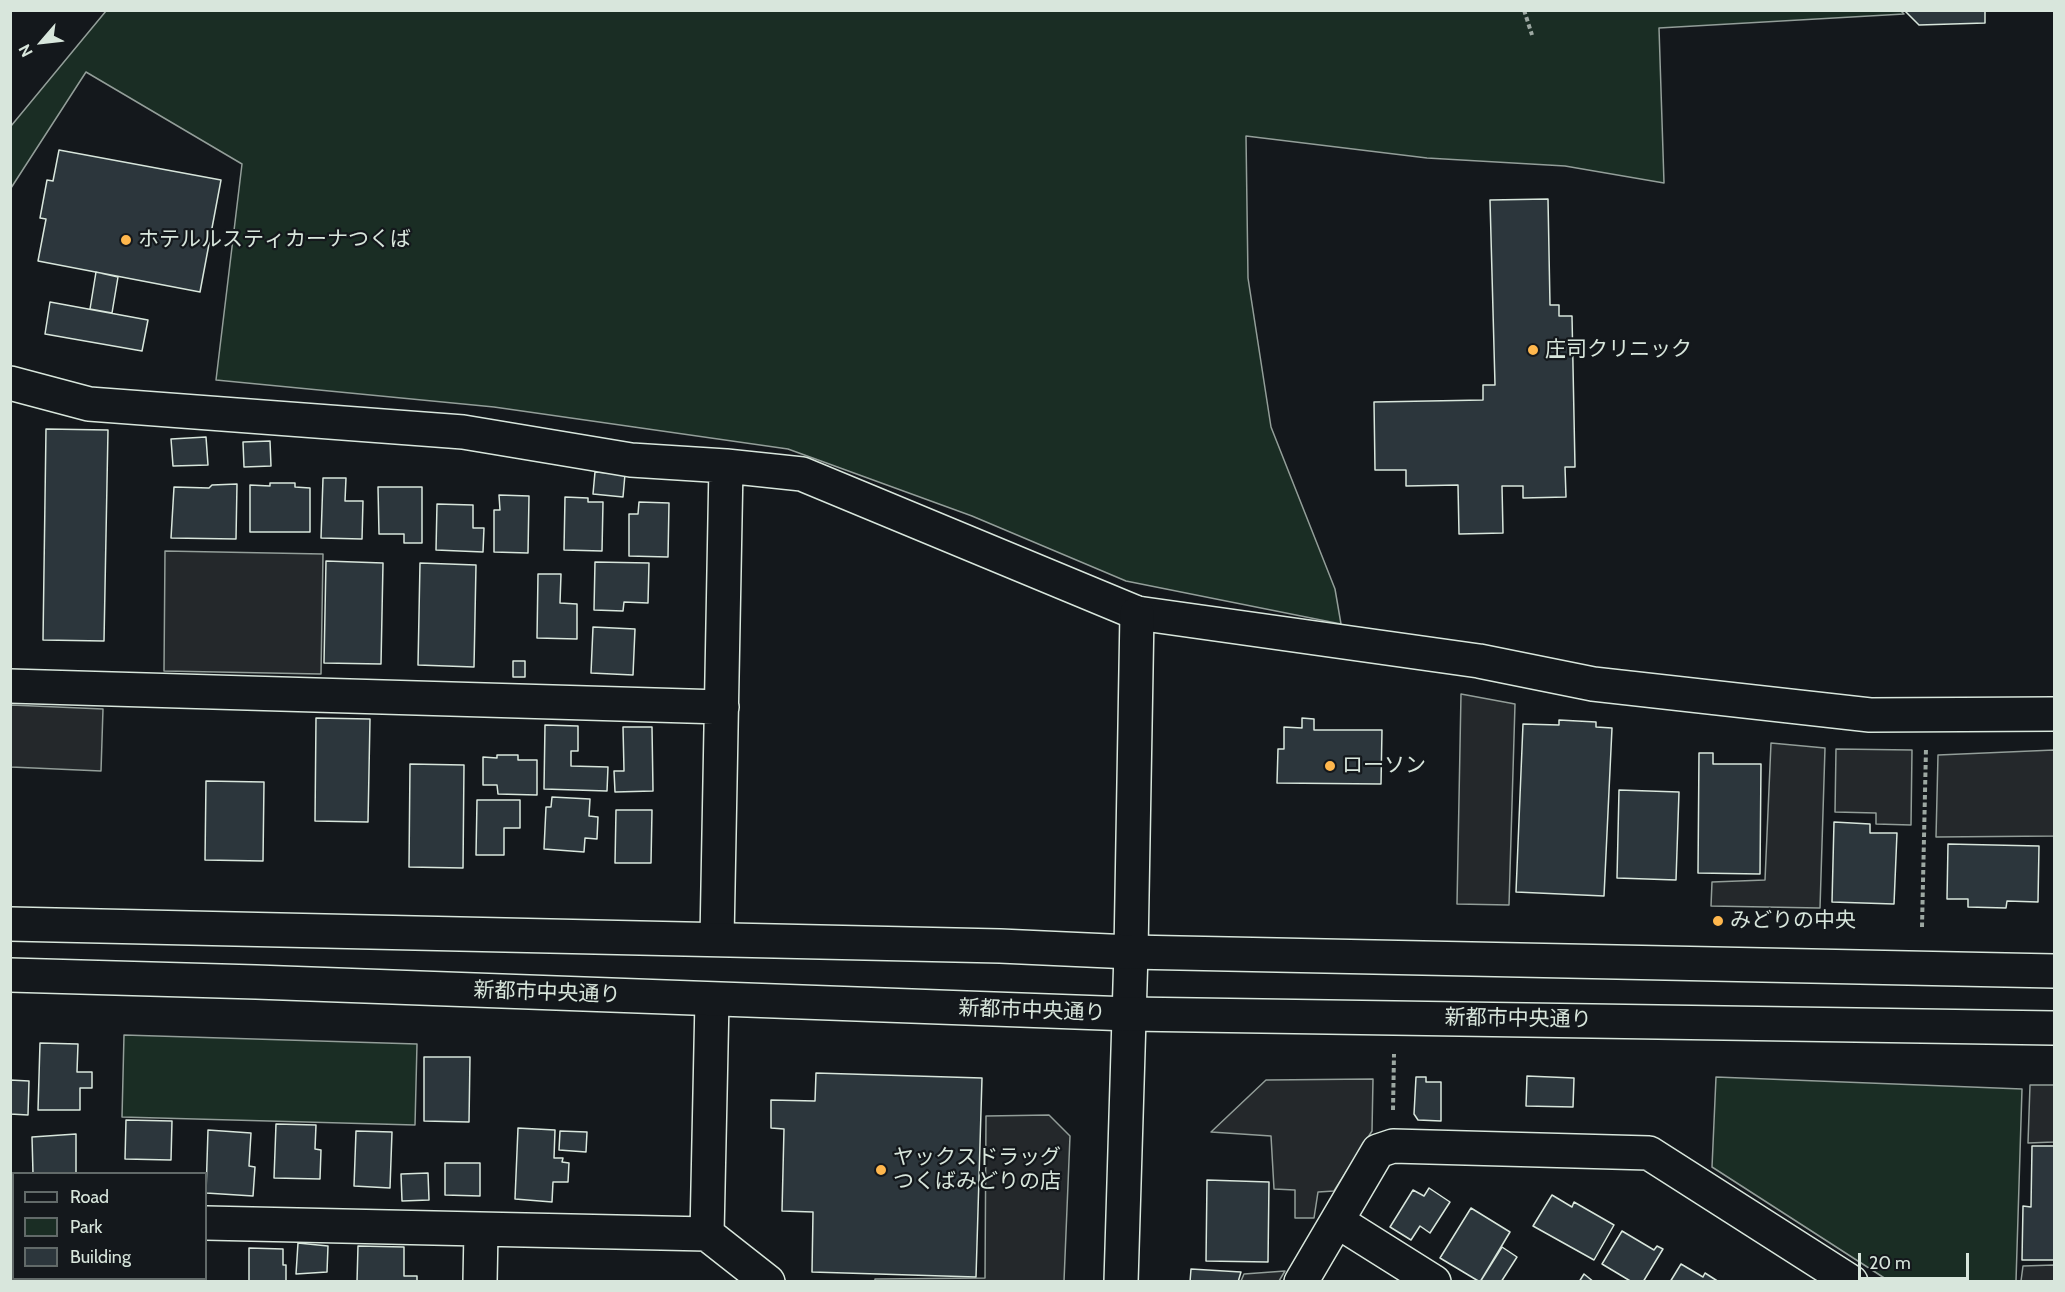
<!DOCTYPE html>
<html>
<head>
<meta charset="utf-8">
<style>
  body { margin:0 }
  #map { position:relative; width:2065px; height:1292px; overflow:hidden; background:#14181c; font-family:Cabin,sans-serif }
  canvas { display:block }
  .frame { position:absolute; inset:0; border:12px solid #d8e6dc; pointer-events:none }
  .legend { position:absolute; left:12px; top:1172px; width:195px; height:108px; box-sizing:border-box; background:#14181c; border:2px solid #626a69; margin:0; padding:8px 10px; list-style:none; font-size:18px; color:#d8e6dc }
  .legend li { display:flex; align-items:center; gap:12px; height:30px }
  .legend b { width:30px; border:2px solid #626a69 }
  .north { position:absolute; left:12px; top:12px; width:60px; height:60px; -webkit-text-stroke:4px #14181c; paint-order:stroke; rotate:242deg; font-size:16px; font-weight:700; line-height:24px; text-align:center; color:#d8e6dc }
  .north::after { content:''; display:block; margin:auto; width:21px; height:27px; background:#d8e6dc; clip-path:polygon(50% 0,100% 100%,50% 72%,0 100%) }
  .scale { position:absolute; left:1858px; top:1253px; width:111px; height:27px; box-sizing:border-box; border:3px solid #d8e6dc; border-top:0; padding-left:8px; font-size:18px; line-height:21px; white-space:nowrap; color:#d8e6dc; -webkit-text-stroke:4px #14181c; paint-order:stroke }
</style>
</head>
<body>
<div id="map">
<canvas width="2065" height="1292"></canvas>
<div class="frame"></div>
<ul class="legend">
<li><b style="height:8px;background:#14181c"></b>Road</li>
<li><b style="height:16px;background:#1a2d24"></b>Park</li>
<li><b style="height:16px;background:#2c363c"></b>Building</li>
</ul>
<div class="north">N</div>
<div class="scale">20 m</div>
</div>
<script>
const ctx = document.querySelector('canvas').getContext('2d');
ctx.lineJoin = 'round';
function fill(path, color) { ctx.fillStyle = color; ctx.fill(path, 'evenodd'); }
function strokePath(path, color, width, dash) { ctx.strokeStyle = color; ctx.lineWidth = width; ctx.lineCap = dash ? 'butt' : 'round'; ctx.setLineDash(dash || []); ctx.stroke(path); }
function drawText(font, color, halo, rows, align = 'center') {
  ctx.font = font + ' Cabin,"Noto Sans JP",sans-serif'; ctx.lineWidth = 4.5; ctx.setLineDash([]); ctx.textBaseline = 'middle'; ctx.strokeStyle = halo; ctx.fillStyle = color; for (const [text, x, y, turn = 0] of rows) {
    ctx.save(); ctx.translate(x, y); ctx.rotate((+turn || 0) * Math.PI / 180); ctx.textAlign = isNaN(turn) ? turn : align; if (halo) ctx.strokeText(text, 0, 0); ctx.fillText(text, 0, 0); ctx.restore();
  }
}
const green = new Path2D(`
  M 1901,11 L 1904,14 L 1659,28 L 1664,183 L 1565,166 L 1427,158 L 1246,136 L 1248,278 L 1271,427 L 1335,589 L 1341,624 L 1126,581 L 972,516 L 788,449 L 494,407 L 216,380 L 242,164 L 86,72 L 11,188 L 11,126 L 106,11 Z
  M 124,1035 L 417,1044 L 415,1125 L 122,1117 Z
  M 1716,1077 L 2022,1089 L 2016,1281 L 1889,1281 L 1712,1167 Z`);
fill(green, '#1a2d24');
strokePath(green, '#939e99', 1.5);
const parking = new Path2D(`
  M 165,551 L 323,554 L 321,674 L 164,671 Z
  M 1461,694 L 1515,704 L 1509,905 L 1457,904 Z
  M 11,705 L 103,709 L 101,771 L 11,767 Z
  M 1771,743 L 1825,748 L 1820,908 L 1711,906 L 1712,882 L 1765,880 Z
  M 1836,749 L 1912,750 L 1911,825 L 1876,824 L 1876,813 L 1835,812 Z
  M 2054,750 L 2054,836 L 1936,837 L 1938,755 Z
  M 1373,1079 L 1372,1131 L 1334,1191 L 1318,1192 L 1314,1218 L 1295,1218 L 1295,1190 L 1274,1189 L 1271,1136 L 1211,1132 L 1266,1080 Z
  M 2030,1085 L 2054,1085 L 2054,1142 L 2028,1143 Z
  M 1049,1115 L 1070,1136 L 1064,1281 L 875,1281 L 875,1279 L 985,1278 L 986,1116 Z
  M 2054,1265 L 2054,1281 L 2021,1281 L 2023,1266 Z
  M 1285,1271 L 1279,1281 L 1241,1281 L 1244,1274 Z`);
fill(parking, '#24282b');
strokePath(parking, '#939e99', 1.5);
const building = new Path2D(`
  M 1904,10 L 1985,10 L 1985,23 L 1919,25 Z
  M 59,150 L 221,180 L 200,292 L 38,261 L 46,219 L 40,218 L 47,180 L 53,181 Z
  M 1548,199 L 1550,305 L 1559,305 L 1559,316 L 1572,316 L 1575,467 L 1565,467 L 1566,497 L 1523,498 L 1523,486 L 1502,486 L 1503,533 L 1459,534 L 1458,485 L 1406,486 L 1406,470 L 1375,470 L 1374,402 L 1483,400 L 1483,385 L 1495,385 L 1490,200 Z
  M 96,272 L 118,277 L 112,313 L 90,309 Z
  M 50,302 L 148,320 L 142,351 L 45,334 Z
  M 46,429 L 108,430 L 104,641 L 43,640 Z
  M 206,437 L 208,465 L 173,466 L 171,439 Z
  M 270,441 L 271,466 L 244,467 L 243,442 Z
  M 595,472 L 625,474 L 623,497 L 593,494 Z
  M 323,478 L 346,478 L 345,501 L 363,501 L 362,539 L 321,538 Z
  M 270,483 L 295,483 L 295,487 L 310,488 L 310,532 L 250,532 L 250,485 L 270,486 Z
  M 237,484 L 236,539 L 171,538 L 174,487 L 209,488 L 212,485 Z
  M 378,487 L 422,487 L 422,543 L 404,543 L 404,534 L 379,534 Z
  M 499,495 L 529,496 L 528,553 L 494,552 L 494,510 L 500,510 Z
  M 565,497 L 588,498 L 588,502 L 603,502 L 602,551 L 564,550 Z
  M 639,502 L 669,503 L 668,557 L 629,556 L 629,514 L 638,514 Z
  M 437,504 L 473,505 L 473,528 L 484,528 L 483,552 L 436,550 Z
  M 326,561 L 383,563 L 381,664 L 324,663 Z
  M 595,562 L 649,563 L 648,603 L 624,602 L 623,611 L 594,610 Z
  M 420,563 L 476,565 L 474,667 L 418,665 Z
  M 538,574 L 561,574 L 560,603 L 577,604 L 577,639 L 537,638 Z
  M 593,627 L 635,629 L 633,675 L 591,673 Z
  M 513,661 L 525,661 L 525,677 L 513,677 Z
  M 316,718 L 370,719 L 368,822 L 315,821 Z
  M 1302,718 L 1314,719 L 1314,730 L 1382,730 L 1381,784 L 1277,783 L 1278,749 L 1284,749 L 1284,727 L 1302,728 Z
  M 1559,720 L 1596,722 L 1596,727 L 1612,728 L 1604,896 L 1516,892 L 1523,724 L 1559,725 Z
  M 545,725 L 578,726 L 578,751 L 571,751 L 571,766 L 608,767 L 607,791 L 544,789 Z
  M 623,727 L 652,727 L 653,791 L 615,792 L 614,771 L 624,771 Z
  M 1699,753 L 1713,753 L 1713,764 L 1761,764 L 1760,874 L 1698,873 Z
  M 497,755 L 518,755 L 518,760 L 537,760 L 537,795 L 498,794 L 497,785 L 483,785 L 483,757 L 497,758 Z
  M 410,764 L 464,765 L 463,868 L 409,867 Z
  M 206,781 L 264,782 L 263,861 L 205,860 Z
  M 1619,790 L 1679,792 L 1676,880 L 1617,878 Z
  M 552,797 L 590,799 L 589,816 L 598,817 L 597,839 L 585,838 L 584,852 L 544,849 L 546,807 L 551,807 Z
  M 477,800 L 520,800 L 520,828 L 504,828 L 504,855 L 476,855 Z
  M 616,810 L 652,810 L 651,863 L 615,863 Z
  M 1834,822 L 1870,824 L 1870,833 L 1897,833 L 1894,904 L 1832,902 Z
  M 1948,844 L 2039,846 L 2038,902 L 2007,901 L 2006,908 L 1968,907 L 1968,899 L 1947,899 Z
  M 40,1043 L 78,1044 L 77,1072 L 92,1072 L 92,1088 L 80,1088 L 80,1110 L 38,1110 Z
  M 424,1057 L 470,1057 L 469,1122 L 424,1121 Z
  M 816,1073 L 982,1078 L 976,1277 L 812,1272 L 813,1212 L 782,1211 L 784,1129 L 771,1128 L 771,1100 L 815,1101 Z
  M 1527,1076 L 1574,1078 L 1573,1107 L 1526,1106 Z
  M 1416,1077 L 1426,1077 L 1426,1082 L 1441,1082 L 1441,1121 L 1418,1120 L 1414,1114 Z
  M 10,1080 L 29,1081 L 28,1115 L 10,1114 Z
  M 126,1120 L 172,1121 L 171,1160 L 125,1159 Z
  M 276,1124 L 316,1125 L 315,1149 L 321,1150 L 320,1179 L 274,1178 Z
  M 518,1128 L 555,1130 L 554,1158 L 563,1158 L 562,1162 L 569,1163 L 568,1182 L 553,1182 L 552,1202 L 515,1199 Z
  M 208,1130 L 251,1133 L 249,1166 L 255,1167 L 253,1196 L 206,1193 Z
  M 356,1131 L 392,1132 L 390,1188 L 354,1186 Z
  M 560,1131 L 587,1132 L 586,1152 L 559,1150 Z
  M 76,1134 L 76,1174 L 33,1174 L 32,1137 Z
  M 2032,1146 L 2054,1146 L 2054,1260 L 2022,1260 L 2023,1206 L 2031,1207 Z
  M 445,1163 L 480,1163 L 480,1196 L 445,1195 Z
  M 428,1173 L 429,1200 L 402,1201 L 401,1174 Z
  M 1207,1180 L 1269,1182 L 1268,1262 L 1206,1261 Z
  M 1429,1188 L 1450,1202 L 1430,1233 L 1420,1226 L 1411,1240 L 1390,1227 L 1413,1190 L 1424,1196 Z
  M 1552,1195 L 1572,1207 L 1574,1202 L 1614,1225 L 1594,1260 L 1533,1226 Z
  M 1471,1208 L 1510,1232 L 1480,1282 L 1440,1258 Z
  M 1622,1231 L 1654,1250 L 1657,1246 L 1663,1249 L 1643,1282 L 1632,1282 L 1602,1264 Z
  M 298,1243 L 328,1246 L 327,1272 L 296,1274 Z
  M 358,1246 L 404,1247 L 404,1276 L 417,1276 L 417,1282 L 357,1282 Z
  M 1502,1247 L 1517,1257 L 1501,1282 L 1480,1282 Z
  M 249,1248 L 283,1249 L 283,1265 L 286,1265 L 286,1282 L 249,1282 Z
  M 1681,1264 L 1703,1277 L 1705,1273 L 1719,1282 L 1670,1282 Z
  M 1191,1269 L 1241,1272 L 1238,1282 L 1190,1282 Z
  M 1584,1274 L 1594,1282 L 1579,1282 Z
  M 124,1278 L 151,1278 L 151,1282 L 124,1282 Z`);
fill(building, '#2c363c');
strokePath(building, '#d8e6dc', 1.5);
const street = new Path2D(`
  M 10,383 L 89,404 L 463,432 L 631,460 L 726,466 L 802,474 L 1137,613 L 1479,661 L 1593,684 L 1870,715 L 2054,714
  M 10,686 L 722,707
  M 717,939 L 726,466
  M 712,1000 L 707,1234 L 768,1282
  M 10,1218 L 14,1219
  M 1337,1221 L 1434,1282
  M 206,1223 L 707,1234
  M 480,1282 L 481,1230
  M 1301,1282 L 1378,1151 L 1393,1146 L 1649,1153 L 1851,1282`);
const secondary = new Path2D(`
  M 1121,1282 L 1131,952 L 1137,613`);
const primary = new Path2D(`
  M 10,924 L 1000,946 L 1131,952 L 2054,971
  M 10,975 L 256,982 L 1130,1014 L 2054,1028`);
strokePath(street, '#d8e6dc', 36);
strokePath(secondary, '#d8e6dc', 36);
strokePath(primary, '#d8e6dc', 36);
strokePath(new Path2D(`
  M 1524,10 L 1532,35
  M 1922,927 L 1926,748
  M 1393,1110 L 1394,1054`), '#9da8a2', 4, [4.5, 3]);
strokePath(street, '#14181c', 33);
strokePath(secondary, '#14181c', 33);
strokePath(primary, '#14181c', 33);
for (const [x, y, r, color] of [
  [126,240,6,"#ffb74d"],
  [1533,350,6,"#ffb74d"],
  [1330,766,6,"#ffb74d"],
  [1718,921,6,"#ffb74d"],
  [881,1170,6,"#ffb74d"]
]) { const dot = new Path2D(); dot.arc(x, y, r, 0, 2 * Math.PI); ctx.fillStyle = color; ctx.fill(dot); strokePath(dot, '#14181c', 2); }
drawText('21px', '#d8e6dc', '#14181c', [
  ["ホテルルスティカーナつくば",138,240],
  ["庄司クリニック",1545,350],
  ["ローソン",1342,766],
  ["みどりの中央",1730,921],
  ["ヤックスドラッグ",893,1158],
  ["つくばみどりの店",893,1182]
], 'left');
drawText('21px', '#d8e6dc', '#14181c', [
  ["新都市中央通り",547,993,2],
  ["新都市中央通り",1032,1011,2],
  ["新都市中央通り",1518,1019,1]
]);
</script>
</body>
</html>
